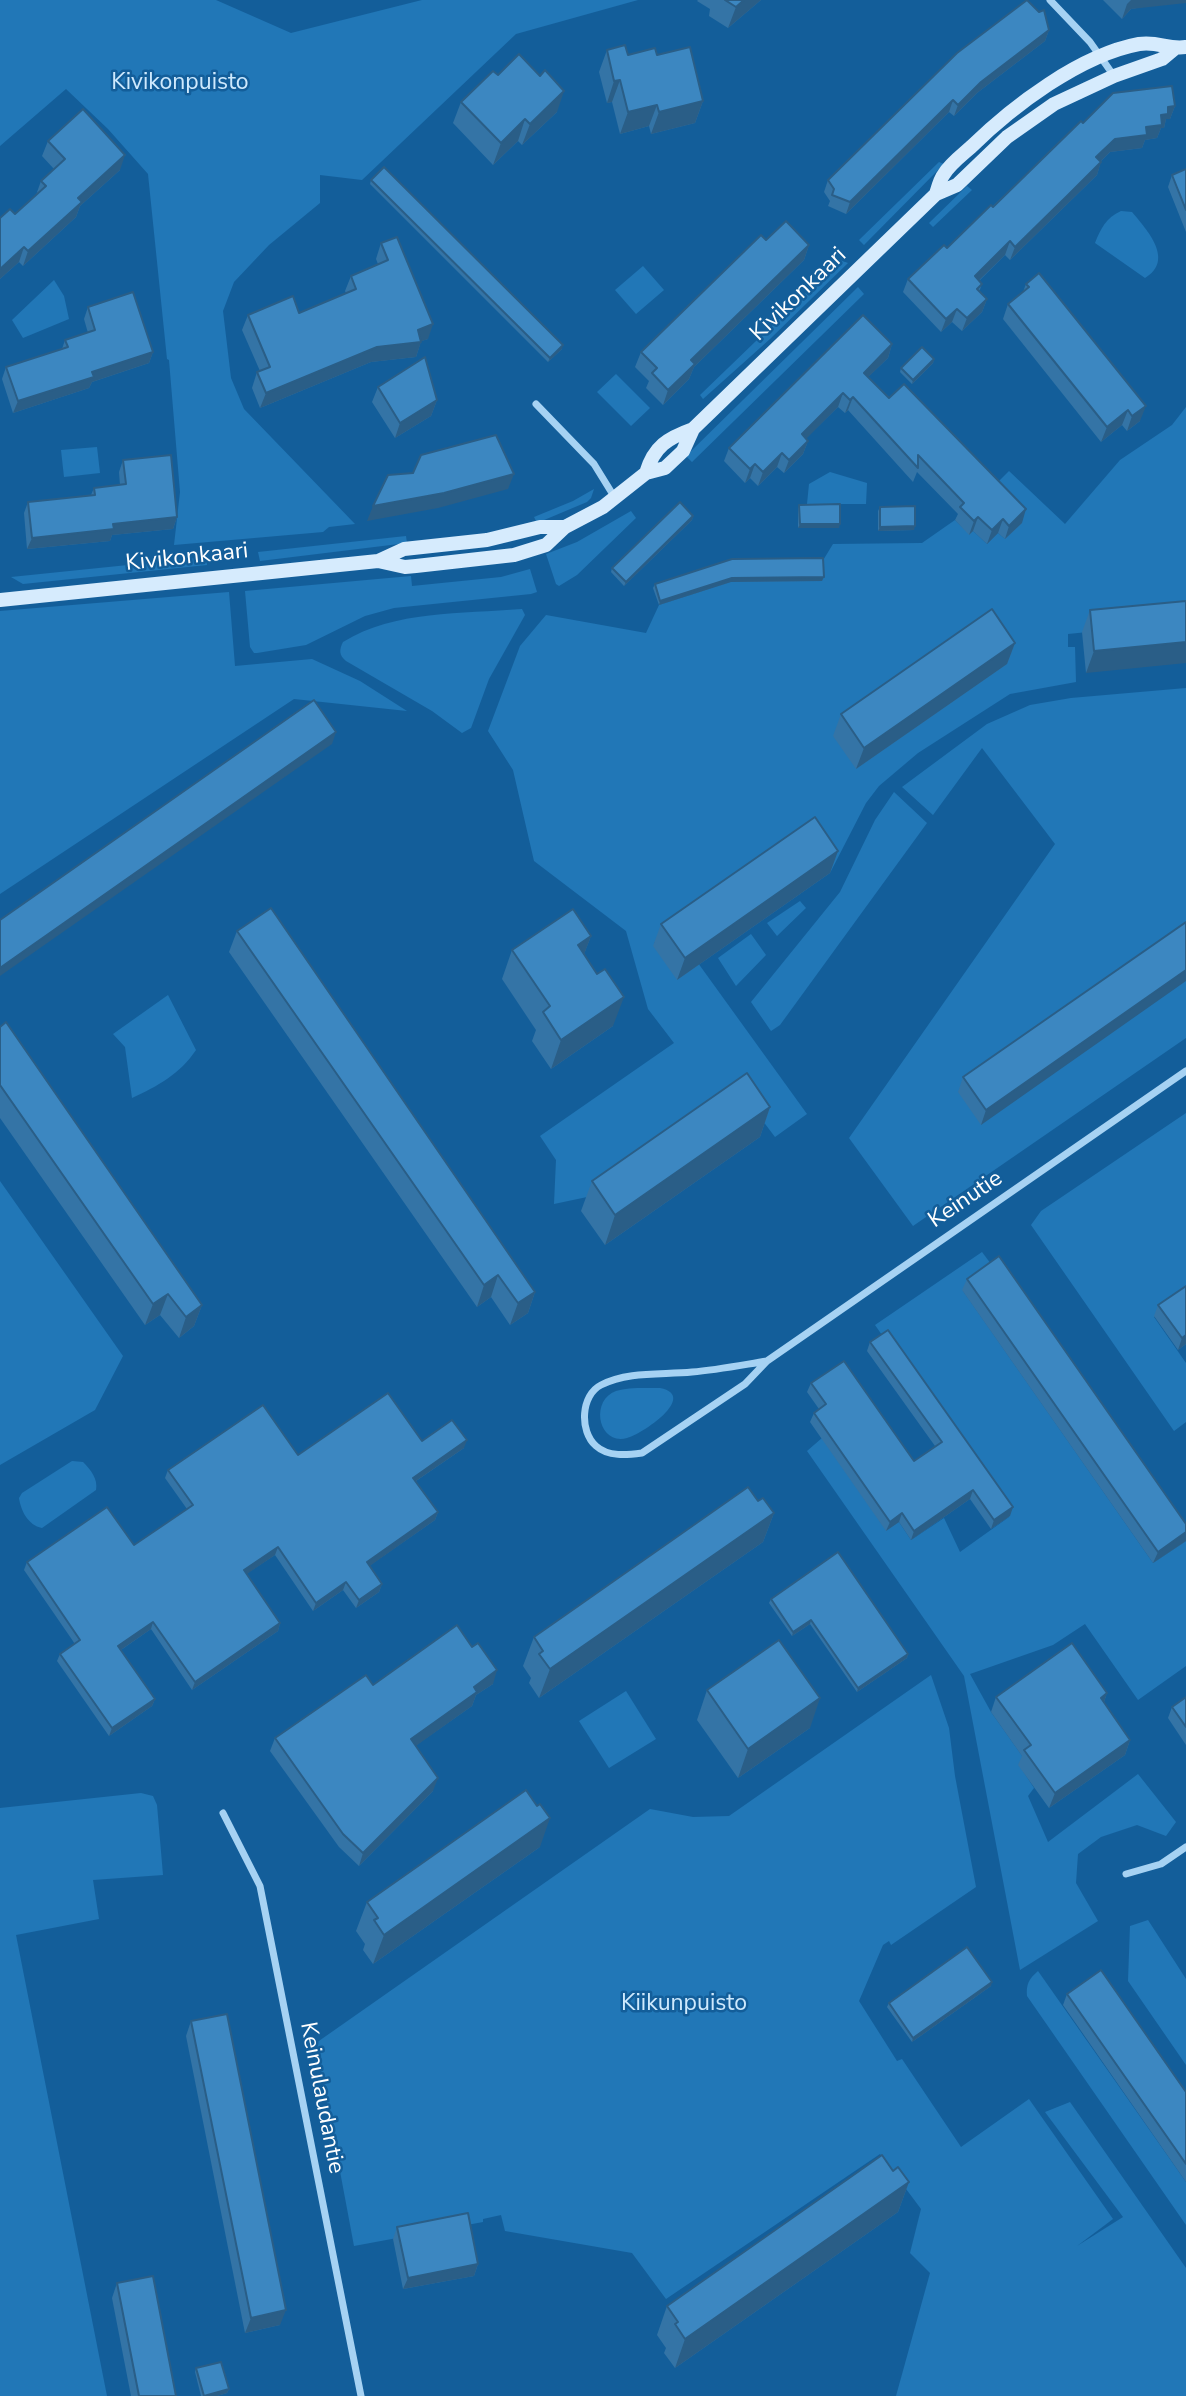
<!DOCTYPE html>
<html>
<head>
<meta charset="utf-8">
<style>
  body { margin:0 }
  canvas { display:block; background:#135e9a }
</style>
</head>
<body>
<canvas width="1186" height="2396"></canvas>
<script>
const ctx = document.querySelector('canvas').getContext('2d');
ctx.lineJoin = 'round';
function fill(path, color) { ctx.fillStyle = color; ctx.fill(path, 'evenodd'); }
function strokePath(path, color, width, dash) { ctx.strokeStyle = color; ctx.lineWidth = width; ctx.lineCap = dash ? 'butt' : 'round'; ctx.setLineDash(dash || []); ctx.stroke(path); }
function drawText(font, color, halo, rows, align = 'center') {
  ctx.font = font + ' "Nunito Sans",sans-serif'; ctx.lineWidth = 5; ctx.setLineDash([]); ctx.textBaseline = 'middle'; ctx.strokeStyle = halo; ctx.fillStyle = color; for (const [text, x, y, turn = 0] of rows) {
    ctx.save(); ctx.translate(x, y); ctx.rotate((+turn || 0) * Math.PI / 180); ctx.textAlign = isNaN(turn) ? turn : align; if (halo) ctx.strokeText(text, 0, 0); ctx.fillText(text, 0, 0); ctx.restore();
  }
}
fill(new Path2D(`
  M 0,0 L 216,0 L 291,33 L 422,0 L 638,0 L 516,34 L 362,180 L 320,175 L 320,203 L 269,245 L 234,282 L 223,311 L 231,378 L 244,409 L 355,524 L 329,527 L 323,532 L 174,545 L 180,492 L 169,360 L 167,359 L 148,174 L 108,129 L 66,89 L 0,146 Z
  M 939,162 L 944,164 L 864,245 L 859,240 Z
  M 967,186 L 972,190 L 933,227 L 929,223 Z
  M 1121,211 L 1132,212 C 1147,230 1175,260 1145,278 L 1095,243 C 1101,228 1106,218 1121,211 Z
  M 840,260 L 848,263 L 770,339 L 703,399 L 700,395 Z
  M 643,266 L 664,290 L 636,314 L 615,290 Z
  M 54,280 L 64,296 L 69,319 L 23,338 L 12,320 Z
  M 858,287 L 864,294 L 692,462 L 686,456 Z
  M 616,374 L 650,408 L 631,426 L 597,392 Z
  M 1186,407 L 1186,622 L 1068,634 L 1068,647 L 1075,647 L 1076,682 L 1010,694 L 918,753 L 879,786 L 866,803 L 831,871 L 807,837 L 654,943 L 677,977 L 698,963 L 807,1114 L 775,1137 L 744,1096 L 606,1193 L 554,1204 L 556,1160 L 540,1136 L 674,1043 L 648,1009 L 626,931 L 534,861 L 513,770 L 488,731 L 520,646 L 546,615 L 646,633 L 659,605 L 730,582 L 822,562 L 833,544 L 922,543 L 955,520 L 969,534 L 973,531 L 987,544 L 998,533 L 1005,539 L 990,490 L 1009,471 L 1065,524 L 1120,460 L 1172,425 Z
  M 97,447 L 100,473 L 64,477 L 61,450 Z
  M 830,472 L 867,483 L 866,504 L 807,504 L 809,484 Z
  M 594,489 L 591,498 L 587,502 L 537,523 L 534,517 L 573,501 Z
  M 631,511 L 636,518 L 577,575 L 559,586 L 556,584 L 546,554 L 577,542 Z
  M 406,536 L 407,543 L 260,561 L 258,552 Z
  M 206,557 L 207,565 L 23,584 L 11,577 Z
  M 530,569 L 537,592 L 531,594 L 394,608 L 365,616 L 306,645 L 257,653 L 254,653 L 250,647 L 245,591 L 411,576 L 412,586 L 501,577 Z
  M 229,592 L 235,666 L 312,659 L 360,681 L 407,711 L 294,699 L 0,894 L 0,611 Z
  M 522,609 L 525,615 L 489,679 L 471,728 L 462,733 L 432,711 L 346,661 C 339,655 339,650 343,642 C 395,610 462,614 522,609 Z
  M 1186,688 L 1186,1038 L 913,1226 L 849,1138 L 1055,844 L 982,748 L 933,815 L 902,787 L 987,724 L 1030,705 L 1071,698 Z
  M 894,792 L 927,823 L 780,1025 L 771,1031 L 751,1002 L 840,892 L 875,820 Z
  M 800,901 L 806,908 L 777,936 L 767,923 Z
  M 751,934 L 766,955 L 736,986 L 718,958 Z
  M 168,995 L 196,1050 C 180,1074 158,1086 132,1098 L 125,1047 L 113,1034 Z
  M 1186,1113 L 1186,1294 L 1154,1317 L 1186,1363 L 1186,1422 L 1174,1431 L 1031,1225 L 1041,1211 Z
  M 0,1181 L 123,1356 L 95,1410 L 0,1465 Z
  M 982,1252 L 994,1268 L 963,1291 L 1153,1563 L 1186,1541 L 1186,1666 L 1138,1700 L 1085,1624 L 1053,1645 L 970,1674 L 991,1712 L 1025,1760 L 1019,1765 L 1034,1788 L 1028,1796 L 1048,1842 L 1138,1774 L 1176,1822 L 1166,1836 L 1137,1825 L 1101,1837 L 1078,1854 L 1076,1883 L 1098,1921 L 1020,1970 L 964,1676 L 807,1451 L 822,1438 L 886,1530 L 899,1522 L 911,1540 L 944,1518 L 960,1552 L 1009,1517 L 875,1325 Z
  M 660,1388 C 699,1396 641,1435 627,1438 C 599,1446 589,1401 616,1391 C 628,1387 646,1388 660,1388 Z
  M 72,1461 L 83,1462 C 91,1470 98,1479 96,1490 L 42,1528 C 28,1525 21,1511 19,1498 L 22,1493 Z
  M 931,1675 L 949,1728 L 955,1776 L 976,1887 L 891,1945 L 889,1941 L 883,1945 L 859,2001 L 897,2061 L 902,2059 L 961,2147 L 1029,2099 L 1113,2219 L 1077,2246 L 1123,2217 L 1045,2112 L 1070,2102 L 1186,2268 L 1186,2396 L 896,2396 L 930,2273 L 910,2253 L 921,2209 L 880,2154 L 666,2299 L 632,2253 L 505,2231 L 501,2215 L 483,2219 L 483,2222 L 354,2246 L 316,2043 L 650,1809 L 693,1817 L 729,1816 Z
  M 626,1691 L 656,1739 L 609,1768 L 579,1721 Z
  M 141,1793 L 153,1796 L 157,1805 L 163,1875 L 93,1880 L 99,1919 L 16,1935 L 107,2396 L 0,2396 L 0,1808 Z
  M 1148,1920 L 1186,1979 L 1186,2065 L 1128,1981 L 1130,1926 Z
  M 1038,1971 L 1186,2182 L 1186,2225 L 1027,1996 C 1026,1984 1029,1979 1038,1971 Z`), '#2177b7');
strokePath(new Path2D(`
  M 1050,0 L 1090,42 L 1114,76
  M 536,404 L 594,464 L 615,498
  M 767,1361 C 742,1365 717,1370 692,1372 C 662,1375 628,1371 601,1385 C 581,1395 579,1431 596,1446 C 608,1457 627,1455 642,1453 L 745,1384 L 767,1361 L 1186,1071
  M 223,1813 L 260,1886 L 361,2396
  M 1126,1874 L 1161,1864 L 1186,1847`), '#a6d2f3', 7);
strokePath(new Path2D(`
  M 936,194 C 938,187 940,179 944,174 C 950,164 962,155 971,147 C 1013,106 1080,55 1139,44 C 1159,41 1168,50 1186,47
  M 646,473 C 654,446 668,438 693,429 L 936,194 L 957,185 L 1007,137 L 1054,104 L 1114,76 L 1162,59 L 1174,49
  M 378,561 L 404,549 L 487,540 L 540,527 L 565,527
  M 0,600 L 378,561 L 405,567 L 416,566 L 514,555 L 546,545 L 565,527 L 603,507 L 646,473 L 665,468 L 683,451 L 693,429`), '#d6ebfd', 14);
fill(new Path2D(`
  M 698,0 L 761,0 L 728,28 L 709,16 L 710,9 L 697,1 Z
  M 1103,0 L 1186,0 L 1131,9 L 1122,19 Z
  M 1049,30 L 1045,41 L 977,93 L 954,116 L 949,112 L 846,214 L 828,206 L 830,201 L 824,192 L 828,180 Z
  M 607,50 L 628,55 L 657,55 L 703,101 L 695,123 L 651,134 L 649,126 L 620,134 L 612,102 L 607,103 L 599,72 Z
  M 498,75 L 557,112 L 522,145 L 518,141 L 493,165 L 453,123 L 461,102 Z
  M 1175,106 L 1170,119 L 1166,119 L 1164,128 L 1161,128 L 1157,138 L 1145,140 L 1142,148 L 1110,152 L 1101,161 L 1097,175 L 1010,260 L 1005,255 L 979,281 L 982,284 L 979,292 L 987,299 L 982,312 L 962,331 L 952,322 L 941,332 L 903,292 L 908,279 L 947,248 L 1083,123 Z
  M 48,141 L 120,170 L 80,206 L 76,217 L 23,266 L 19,262 L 0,279 L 0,218 L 15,214 L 36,195 L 41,181 L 54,169 L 42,156 Z
  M 1186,169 L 1186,232 L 1168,187 L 1172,175 Z
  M 371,180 L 562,349 L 548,362 L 370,184 Z
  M 766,240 L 809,245 L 804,260 L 694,367 L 689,379 L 663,405 L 646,388 L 649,381 L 635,367 L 641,352 Z
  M 381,243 L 428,339 L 421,341 L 416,357 L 371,362 L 260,408 L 252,388 L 257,372 L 260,371 L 242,330 L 248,315 L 299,313 L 346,293 L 345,291 L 351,276 L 378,264 L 376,259 Z
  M 1026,284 L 1140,421 L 1127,431 L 1122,425 L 1101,442 L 1003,319 L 1008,304 L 1023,292 Z
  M 88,307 L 153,352 L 149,363 L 92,382 L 89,388 L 13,413 L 2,379 L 6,367 L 62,349 L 65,340 L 88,333 L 84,319 Z
  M 892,344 L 888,358 L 868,377 L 1022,523 L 1005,539 L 998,533 L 987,544 L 973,531 L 969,535 L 955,520 L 958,514 L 917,472 L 913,482 L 848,410 L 845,413 L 838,407 L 806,438 L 808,441 L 803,454 L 784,473 L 777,467 L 758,486 L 750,478 L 745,483 L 724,461 L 729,448 Z
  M 934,359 L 933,363 L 912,384 L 900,372 L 901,368 Z
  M 378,387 L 437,400 L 431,416 L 395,438 L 372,402 Z
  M 123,460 L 177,517 L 173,529 L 112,535 L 110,541 L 27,549 L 24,513 L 28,502 L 91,495 L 94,488 L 120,485 L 119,472 Z
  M 799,505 L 839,528 L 798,528 L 798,508 Z
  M 880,507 L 914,530 L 878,531 L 878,511 Z
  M 693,516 L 692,520 L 624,586 L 611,572 L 612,568 Z
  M 824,577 L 822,581 L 731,582 L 659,605 L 653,588 L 655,584 Z
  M 1186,601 L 1086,673 L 1082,632 L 1090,610 Z
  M 1015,643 L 1007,664 L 856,769 L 833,736 L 841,714 Z
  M 838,851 L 830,873 L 677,980 L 653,946 L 661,924 Z
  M 1186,922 L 981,1125 L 958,1092 L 963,1077 Z
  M 237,931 L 535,1292 L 528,1313 L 510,1325 L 491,1297 L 477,1307 L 229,952 Z
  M 591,936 L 584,954 L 613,1026 L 551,1069 L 532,1041 L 536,1030 L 502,979 L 512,950 Z
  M 0,1027 L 202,1305 L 194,1326 L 179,1338 L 160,1315 L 145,1325 L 0,1118 Z
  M 770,1107 L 760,1137 L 605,1245 L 581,1211 L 592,1181 Z
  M 967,1279 L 1186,1541 L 1153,1563 L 962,1290 Z
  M 1186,1286 L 1186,1344 L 1178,1350 L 1154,1316 L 1158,1305 Z
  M 870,1342 L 1010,1516 L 991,1529 L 970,1499 L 911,1540 L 899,1522 L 886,1531 L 810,1422 L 814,1413 L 819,1409 L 807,1392 L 811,1383 L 914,1461 L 935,1446 L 867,1351 Z
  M 422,1441 L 464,1448 L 416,1481 L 438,1512 L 435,1520 L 369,1566 L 382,1584 L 379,1592 L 356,1608 L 343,1590 L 313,1611 L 275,1555 L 246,1574 L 280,1623 L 278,1631 L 192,1690 L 151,1629 L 121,1650 L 155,1699 L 152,1706 L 109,1736 L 57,1661 L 60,1654 L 75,1644 L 24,1570 L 27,1562 L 134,1545 L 187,1509 L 165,1478 L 168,1470 Z
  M 758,1501 L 774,1513 L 763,1542 L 539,1698 L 529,1683 L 531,1678 L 523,1666 L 534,1637 Z
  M 771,1599 L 908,1654 L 907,1658 L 857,1692 L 810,1624 L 792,1636 L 769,1603 Z
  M 493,1684 L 476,1695 L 472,1706 L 415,1746 L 433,1791 L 359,1866 L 339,1847 L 270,1751 L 275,1738 L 373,1685 Z
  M 707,1690 L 810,1728 L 738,1778 L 697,1720 Z
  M 1107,1693 L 1104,1702 L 1130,1740 L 1125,1755 L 1049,1808 L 1018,1765 L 1022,1756 L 991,1712 L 996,1697 Z
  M 1186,1697 L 1186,1745 L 1168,1718 L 1172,1707 Z
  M 540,1847 L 373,1964 L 363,1950 L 365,1944 L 356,1931 L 367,1902 Z
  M 991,1986 L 912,2042 L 887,2007 L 889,2003 Z
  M 1067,1994 L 1186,2092 L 1186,2182 L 1063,2005 Z
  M 191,2021 L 280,2325 L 245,2333 L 186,2036 Z
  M 893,2171 L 909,2182 L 898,2212 L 675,2368 L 664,2353 L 666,2348 L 657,2335 L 667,2306 Z
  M 397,2227 L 478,2264 L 474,2276 L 403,2289 L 393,2239 Z
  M 117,2283 L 176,2396 L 131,2396 L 112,2298 Z
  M 196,2368 L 229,2389 L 227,2393 L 217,2396 L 201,2396 L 195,2372 Z`), '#3474a6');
fill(new Path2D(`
  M 744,0 L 761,0 L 728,28 L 736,7 Z
  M 1131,0 L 1186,0 L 1186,3 L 1131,9 L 1122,19 L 1127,4 Z
  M 1049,30 L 1045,41 L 977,93 L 954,116 L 958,105 L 981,82 Z
  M 620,80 L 612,102 L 607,103 L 614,81 Z
  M 564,91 L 557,112 L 522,145 L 530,124 Z
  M 953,100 L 949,112 L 846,214 L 850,202 Z
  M 703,101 L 695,123 L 651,134 L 659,112 Z
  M 657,105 L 649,126 L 620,134 L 628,112 Z
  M 1175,106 L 1170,119 L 1166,119 L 1164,128 L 1161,128 L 1157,138 L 1145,140 L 1142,148 L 1110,152 L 1092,170 L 1096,157 L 1115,139 L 1146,127 L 1161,115 L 1168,107 Z
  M 525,119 L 518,141 L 493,165 L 501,143 Z
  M 125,155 L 120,170 L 80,206 L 76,217 L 23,266 L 28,251 L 78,198 Z
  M 1101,162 L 1097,175 L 1010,260 L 1015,247 Z
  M 1010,241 L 1005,255 L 970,289 L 975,276 Z
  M 809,245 L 804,260 L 694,367 L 689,379 L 663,405 L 668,390 L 691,360 Z
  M 24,247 L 19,262 L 0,279 L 0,269 Z
  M 987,299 L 982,312 L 962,331 L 967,318 Z
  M 957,309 L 952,322 L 941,332 L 946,319 Z
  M 433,324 L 428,339 L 419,342 L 421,342 L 416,357 L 371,362 L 260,408 L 266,393 Z
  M 892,344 L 888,358 L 859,386 L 864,373 Z
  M 563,345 L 562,349 L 548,362 L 550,358 Z
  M 153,352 L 149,363 L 92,382 L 89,388 L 13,413 L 18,401 L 92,372 Z
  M 934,359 L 933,363 L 912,384 L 913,380 Z
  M 843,393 L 838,407 L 797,448 L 802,434 Z
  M 853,397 L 848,410 L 845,413 L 850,400 Z
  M 437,400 L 431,416 L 395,438 L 400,423 Z
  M 1146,406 L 1140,421 L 1127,431 L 1132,416 Z
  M 1128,410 L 1122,425 L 1101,442 L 1107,427 Z
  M 808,441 L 803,454 L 784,473 L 789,460 Z
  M 782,453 L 777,467 L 758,486 L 763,472 Z
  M 755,464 L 750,478 L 745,483 L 750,469 Z
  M 514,474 L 508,489 L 438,508 L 367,521 L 373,506 Z
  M 1026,509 L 1022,523 L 1005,539 L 1009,526 Z
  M 693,516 L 692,520 L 624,586 L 626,582 Z
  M 177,517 L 173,529 L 112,535 L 110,541 L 27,549 L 32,538 L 113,524 Z
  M 978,517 L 973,531 L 969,535 L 974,521 Z
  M 1003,519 L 998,533 L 987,544 L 992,530 Z
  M 800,524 L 840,524 L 839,528 L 798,528 Z
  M 915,526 L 914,530 L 878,531 L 880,527 Z
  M 824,577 L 822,581 L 731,582 L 659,605 L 660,601 L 732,578 Z
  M 1186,642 L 1186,663 L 1086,673 L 1094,651 Z
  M 1015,643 L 1007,664 L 856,769 L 864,748 Z
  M 336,732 L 332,744 L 0,976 L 0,968 Z
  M 838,851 L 830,873 L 677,980 L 685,958 Z
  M 591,936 L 580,965 L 578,945 Z
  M 1186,970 L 1186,981 L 981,1125 L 986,1110 Z
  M 624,997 L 613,1026 L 551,1069 L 561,1040 Z
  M 770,1107 L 760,1137 L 605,1245 L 615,1215 Z
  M 498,1275 L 491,1297 L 477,1307 L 484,1285 Z
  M 535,1292 L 528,1313 L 510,1325 L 518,1303 Z
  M 168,1294 L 160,1315 L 145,1325 L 153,1304 Z
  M 202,1305 L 194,1326 L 179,1338 L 186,1317 Z
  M 1186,1335 L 1186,1344 L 1178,1350 L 1182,1338 Z
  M 467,1440 L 464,1448 L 410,1485 L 413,1478 Z
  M 973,1490 L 970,1499 L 911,1540 L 914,1531 Z
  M 1013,1507 L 1010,1516 L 991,1529 L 994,1520 Z
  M 438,1512 L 435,1520 L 364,1570 L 367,1562 Z
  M 774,1513 L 763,1542 L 539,1698 L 550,1669 Z
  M 902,1513 L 899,1522 L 886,1531 L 890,1522 Z
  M 1186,1532 L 1186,1541 L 1153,1563 L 1158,1552 Z
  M 278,1547 L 275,1555 L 241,1578 L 244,1570 Z
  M 346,1582 L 343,1590 L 313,1611 L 316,1603 Z
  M 382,1584 L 379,1592 L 356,1608 L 359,1600 Z
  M 811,1620 L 810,1624 L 792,1636 L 793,1632 Z
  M 153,1622 L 151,1629 L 115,1654 L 118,1646 Z
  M 280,1623 L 278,1631 L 192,1690 L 195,1682 Z
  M 908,1654 L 907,1658 L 857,1692 L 858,1688 Z
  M 497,1670 L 493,1684 L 476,1695 L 472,1706 L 406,1753 L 411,1739 L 474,1687 Z
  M 1107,1693 L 1102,1708 L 1101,1698 Z
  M 820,1698 L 810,1728 L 738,1778 L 748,1749 Z
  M 155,1699 L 152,1706 L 109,1736 L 112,1728 Z
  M 1130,1740 L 1125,1755 L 1049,1808 L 1055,1793 Z
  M 438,1778 L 433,1791 L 359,1866 L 363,1853 Z
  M 550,1818 L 540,1847 L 373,1964 L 384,1935 Z
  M 992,1982 L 991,1986 L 912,2042 L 913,2038 Z
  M 909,2182 L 898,2212 L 675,2368 L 685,2339 Z
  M 478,2264 L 474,2276 L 403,2289 L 408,2278 Z
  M 286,2310 L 280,2325 L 245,2333 L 251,2318 Z
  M 229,2389 L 227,2393 L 217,2396 L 204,2396 Z`), '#2a5e87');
const building = new Path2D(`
  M 725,0 L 744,0 L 736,7 Z
  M 1027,0 L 1039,12 L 1044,10 L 1049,30 L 981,82 L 958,105 L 953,100 L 850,202 L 832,195 L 834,189 L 828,180 L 957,53 Z
  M 625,45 L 628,55 L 655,48 L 657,55 L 690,47 L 703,101 L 659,112 L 657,105 L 628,112 L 620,80 L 614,81 L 607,50 Z
  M 519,54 L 540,76 L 545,70 L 564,91 L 530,124 L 525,119 L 501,143 L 461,102 L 493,71 L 498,75 Z
  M 1172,86 L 1175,106 L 1168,107 L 1168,114 L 1161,115 L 1162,125 L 1146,127 L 1147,135 L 1115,139 L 1096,157 L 1101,162 L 1066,197 L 1015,247 L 1010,241 L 975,276 L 982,284 L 977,289 L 987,299 L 967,318 L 957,309 L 946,319 L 908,279 L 944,245 L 947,248 L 991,205 L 993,207 L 1081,121 L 1083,123 L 1113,93 Z
  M 83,109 L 125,155 L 78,198 L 82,202 L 28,251 L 24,247 L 0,269 L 0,218 L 10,209 L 15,214 L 46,186 L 41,181 L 65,159 L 48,141 Z
  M 384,167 L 563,345 L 550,358 L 371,180 Z
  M 1186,169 L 1186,210 L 1172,175 Z
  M 786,221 L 809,245 L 691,360 L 695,364 L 668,390 L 652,373 L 657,368 L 641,352 L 761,235 L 766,240 Z
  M 397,237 L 433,324 L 418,330 L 421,342 L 377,347 L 266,393 L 257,372 L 270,367 L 248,315 L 293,296 L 299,313 L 356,289 L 351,276 L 388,260 L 381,243 Z
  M 1039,273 L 1146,406 L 1132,416 L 1128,410 L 1107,427 L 1008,304 L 1029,287 L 1026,284 Z
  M 133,292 L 153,352 L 92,372 L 94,377 L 18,401 L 6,367 L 68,347 L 65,340 L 95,330 L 88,307 Z
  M 863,315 L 892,344 L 864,373 L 889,398 L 904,384 L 1026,509 L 1009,526 L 1003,519 L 992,530 L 978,517 L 974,521 L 960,507 L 964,503 L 918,455 L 918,468 L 853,397 L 850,400 L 843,393 L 802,434 L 808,441 L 789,460 L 782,453 L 763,472 L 755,464 L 750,469 L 729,448 Z
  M 922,347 L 934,359 L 913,380 L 901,368 Z
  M 425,357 L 437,400 L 400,423 L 378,387 Z
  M 496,435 L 514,474 L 444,493 L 373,506 L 388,475 L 413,473 L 421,455 Z
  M 171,455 L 177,517 L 113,524 L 114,529 L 32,538 L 28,502 L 95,495 L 94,488 L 126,484 L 123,460 Z
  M 680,502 L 693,516 L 626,582 L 612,568 Z
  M 840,504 L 840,524 L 800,524 L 799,505 Z
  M 915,506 L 915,526 L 880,527 L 880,507 Z
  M 823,558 L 824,577 L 732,578 L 660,601 L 655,584 L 732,559 Z
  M 1186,601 L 1186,642 L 1094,651 L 1090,610 Z
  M 992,609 L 1015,643 L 864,748 L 841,714 Z
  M 314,700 L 336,732 L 0,968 L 0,920 Z
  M 815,817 L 838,851 L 685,958 L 661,924 Z
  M 271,908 L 535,1292 L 518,1303 L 498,1275 L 484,1285 L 237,931 Z
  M 573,909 L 591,936 L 578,945 L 597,974 L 605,969 L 624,997 L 561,1040 L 543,1012 L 550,1006 L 512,950 Z
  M 1186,922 L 1186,970 L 986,1110 L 963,1077 Z
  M 6,1022 L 202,1305 L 186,1317 L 168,1294 L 153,1304 L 0,1085 L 0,1027 Z
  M 747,1073 L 770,1107 L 615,1215 L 592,1181 Z
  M 999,1256 L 1186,1524 L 1186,1532 L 1158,1552 L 967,1279 Z
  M 1186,1286 L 1186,1335 L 1182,1338 L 1158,1305 Z
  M 888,1330 L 1013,1507 L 994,1520 L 973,1490 L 914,1531 L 902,1513 L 890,1522 L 814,1413 L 826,1404 L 811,1383 L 844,1361 L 914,1461 L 942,1442 L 870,1342 Z
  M 388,1393 L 422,1441 L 452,1420 L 467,1440 L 413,1478 L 438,1512 L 367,1562 L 382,1584 L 359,1600 L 346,1582 L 316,1603 L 278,1547 L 244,1570 L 280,1623 L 195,1682 L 153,1622 L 118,1646 L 155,1699 L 112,1728 L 60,1654 L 80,1640 L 27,1562 L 107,1507 L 134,1545 L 193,1505 L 168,1470 L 263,1405 L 298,1455 Z
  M 748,1487 L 758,1501 L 763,1498 L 774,1513 L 550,1669 L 539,1654 L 543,1651 L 534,1637 Z
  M 838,1552 L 908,1654 L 858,1688 L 811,1620 L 793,1632 L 771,1599 Z
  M 457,1625 L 472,1647 L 478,1643 L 497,1670 L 474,1687 L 477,1692 L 411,1739 L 438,1778 L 363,1853 L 343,1834 L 275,1738 L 366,1675 L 373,1685 Z
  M 779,1640 L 820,1698 L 748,1749 L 707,1690 Z
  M 1072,1643 L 1107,1693 L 1101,1698 L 1130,1740 L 1055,1793 L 1024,1750 L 1031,1745 L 996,1697 Z
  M 1186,1697 L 1186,1727 L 1172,1707 Z
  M 526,1790 L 537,1806 L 540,1804 L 550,1818 L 384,1935 L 374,1920 L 378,1918 L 367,1902 Z
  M 967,1947 L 992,1982 L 913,2038 L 889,2003 Z
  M 1101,1970 L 1186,2092 L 1186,2164 L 1067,1994 Z
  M 227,2014 L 286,2310 L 251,2318 L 191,2021 Z
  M 882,2155 L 893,2171 L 898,2167 L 909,2182 L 685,2339 L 675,2324 L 678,2322 L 667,2306 Z
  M 468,2213 L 478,2264 L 408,2278 L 397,2227 Z
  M 153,2276 L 176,2396 L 139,2396 L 117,2283 Z
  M 221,2362 L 229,2389 L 204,2396 L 196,2368 Z`);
fill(building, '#3c87c1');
strokePath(building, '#2a5e87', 2);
drawText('23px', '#cee9fd', '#135e9a', [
  ["Kivikonpuisto",180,83],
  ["Kiikunpuisto",684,2004]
]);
drawText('23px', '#fff', '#135e9a', [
  ["Kivikonkaari",799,295,-44],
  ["Kivikonkaari",187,558,-6],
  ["Keinutie",966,1200,-34],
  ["Keinulaudantie",321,2098,79]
]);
</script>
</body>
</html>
